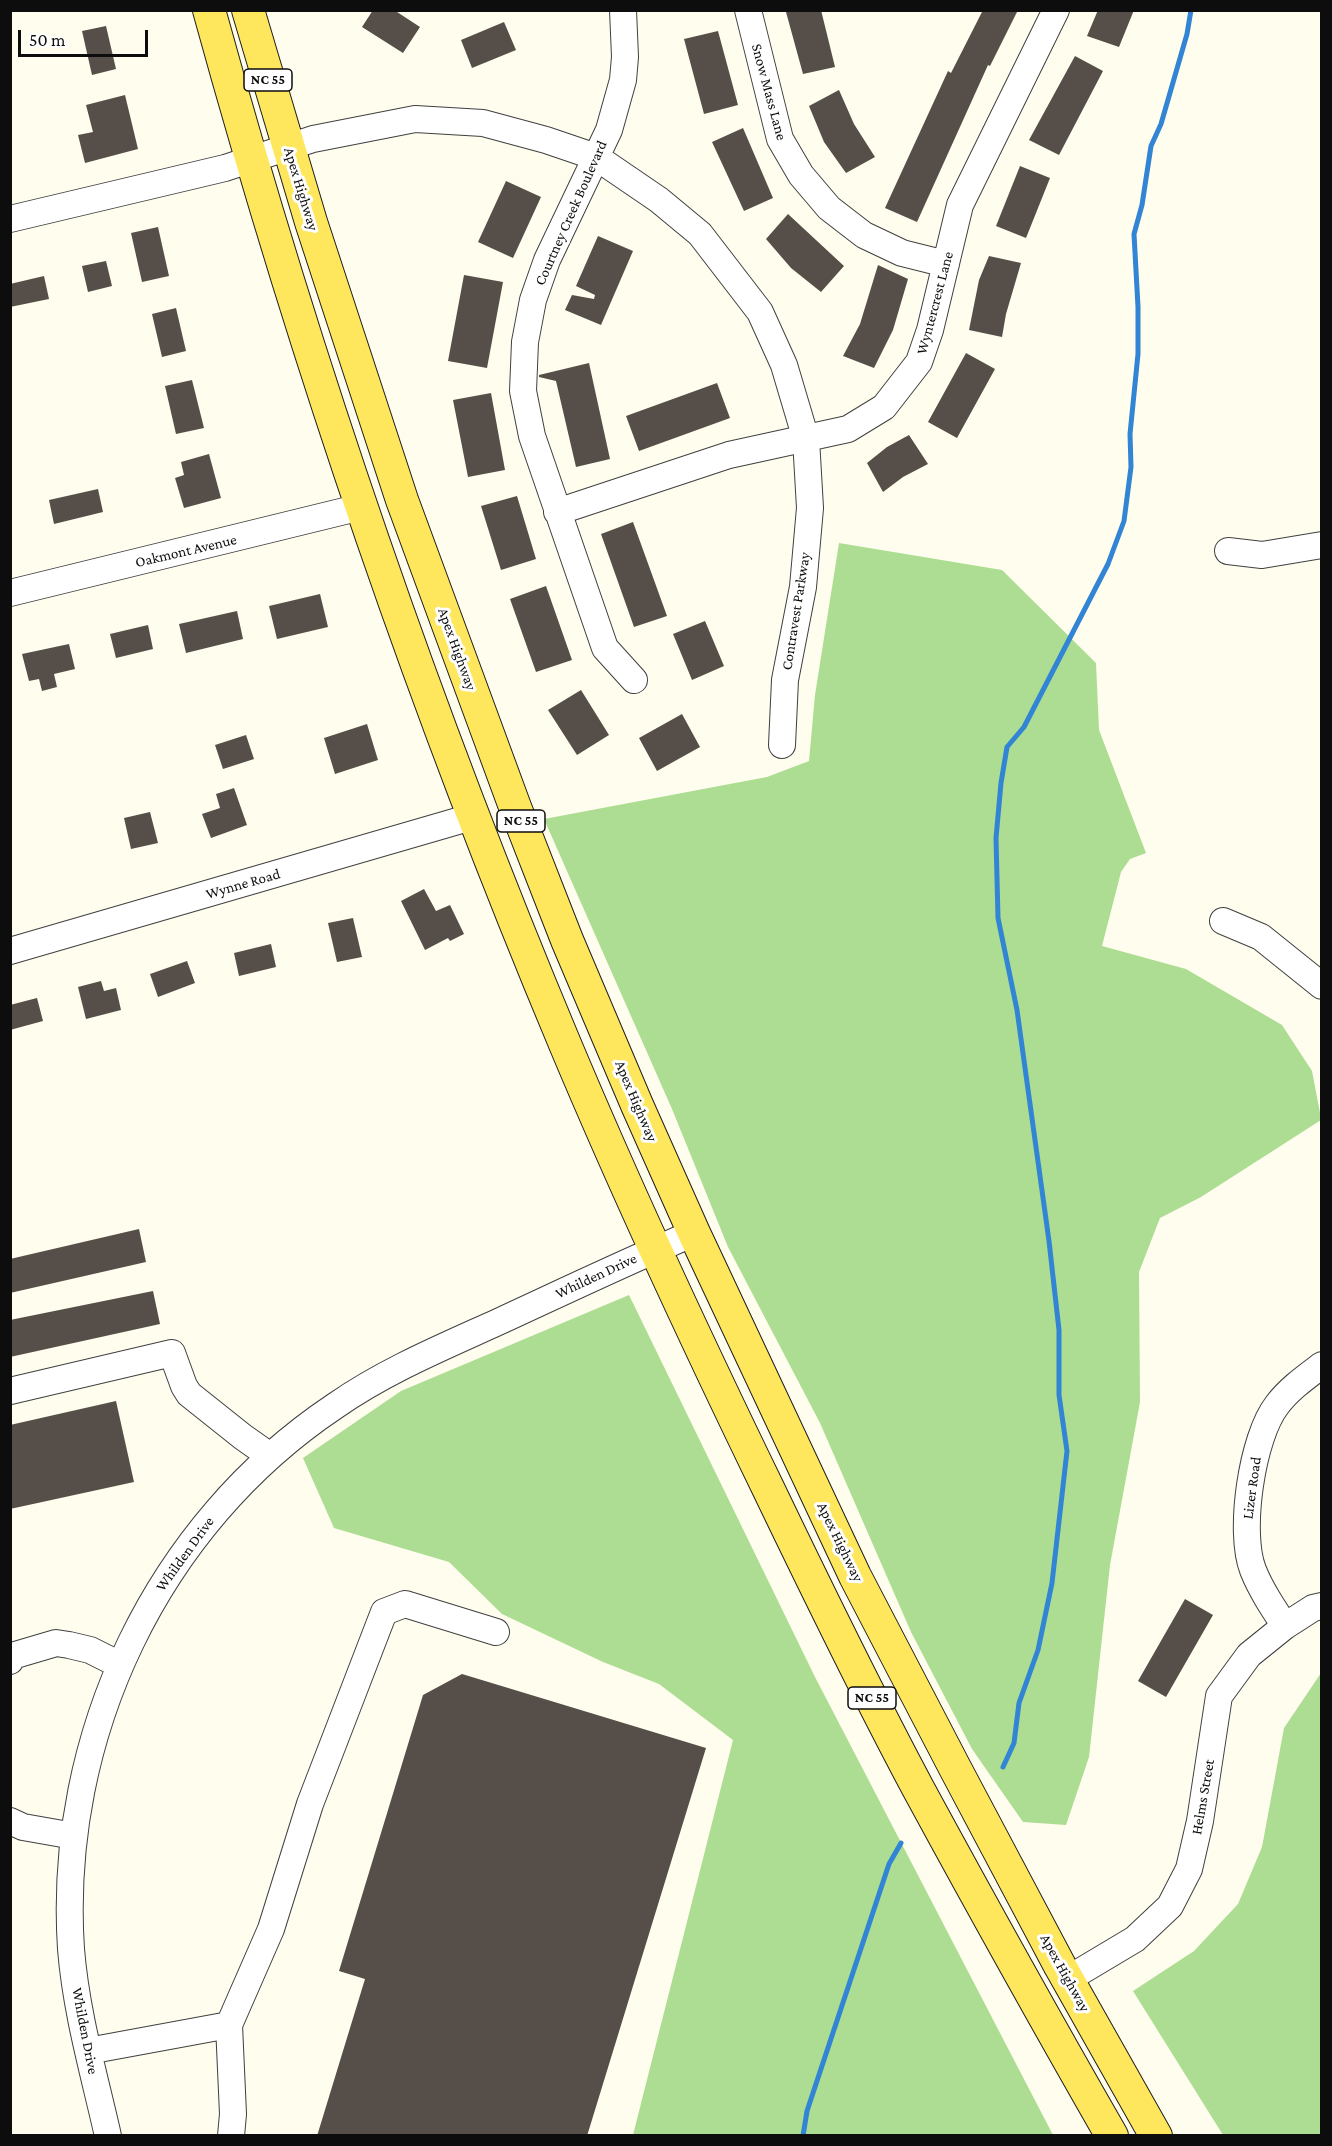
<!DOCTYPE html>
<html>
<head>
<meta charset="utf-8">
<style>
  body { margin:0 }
  #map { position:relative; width:1332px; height:2146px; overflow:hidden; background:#fffded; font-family:"Crimson Pro",serif }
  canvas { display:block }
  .frame { position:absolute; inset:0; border:12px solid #0d0d0d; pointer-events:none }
  .scale { position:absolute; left:18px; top:30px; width:130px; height:27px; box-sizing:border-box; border:3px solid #0d0d0d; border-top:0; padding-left:8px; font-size:18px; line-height:21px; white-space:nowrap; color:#0d0d0d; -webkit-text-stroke:4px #fff; paint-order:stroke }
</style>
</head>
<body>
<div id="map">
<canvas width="1332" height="2146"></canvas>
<div class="frame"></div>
<div class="scale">50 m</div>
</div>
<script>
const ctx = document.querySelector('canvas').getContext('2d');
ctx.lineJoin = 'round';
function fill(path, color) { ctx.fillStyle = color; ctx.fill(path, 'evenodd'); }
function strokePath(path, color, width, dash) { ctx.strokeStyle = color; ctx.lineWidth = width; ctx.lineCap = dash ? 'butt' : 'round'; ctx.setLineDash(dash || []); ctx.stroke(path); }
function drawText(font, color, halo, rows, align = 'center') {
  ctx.font = font + ' "Crimson Pro",serif'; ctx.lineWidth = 6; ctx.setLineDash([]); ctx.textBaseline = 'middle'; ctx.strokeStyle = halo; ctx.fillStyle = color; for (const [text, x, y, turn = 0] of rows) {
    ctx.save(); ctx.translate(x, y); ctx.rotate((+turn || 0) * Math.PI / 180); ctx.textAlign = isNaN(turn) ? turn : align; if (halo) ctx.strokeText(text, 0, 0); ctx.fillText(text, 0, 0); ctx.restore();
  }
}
fill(new Path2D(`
  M 839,543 L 1002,570 L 1096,663 L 1099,730 L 1146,853 L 1130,859 L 1121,872 L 1102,946 L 1186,969 L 1282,1025 L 1312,1071 L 1321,1118 L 1321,1120 L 1201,1197 L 1160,1218 L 1139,1272 L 1140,1402 L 1110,1565 L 1089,1757 L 1066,1825 L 1023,1822 L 972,1749 L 911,1632 L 820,1423 L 728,1247 L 672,1109 L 544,819 L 767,777 L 809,761 L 815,695 Z
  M 629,1295 L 815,1677 L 1053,2135 L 633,2135 L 733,1740 L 659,1684 L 603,1662 L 502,1614 L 449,1562 L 334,1528 L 303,1458 L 401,1391 Z
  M 1321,1673 L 1321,2135 L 1223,2135 L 1133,1991 L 1194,1951 L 1238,1904 L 1262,1847 L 1284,1728 Z`), '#addd93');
strokePath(new Path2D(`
  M 1003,1767 L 1014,1743 L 1019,1703 L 1038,1650 L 1052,1583 L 1067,1451 L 1059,1395 L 1059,1330 L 1049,1241 L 1017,1010 L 998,918 L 996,838 L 1001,783 L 1007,747 L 1024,727 L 1108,564 L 1124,521 L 1131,467 L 1130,434 L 1138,354 L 1138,307 L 1134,234 L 1142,205 L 1151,146 L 1161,124 L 1187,34 L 1191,10
  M 803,2136 L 807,2111 L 889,1864 L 901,1843`), '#3284d4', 5);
fill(new Path2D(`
  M 373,10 L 394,10 L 420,27 L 403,53 L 362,27 Z
  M 794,10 L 821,10 L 835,67 L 803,74 L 786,12 Z
  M 983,10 L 1018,10 L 990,66 L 988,65 L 917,222 L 885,208 L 948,71 L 951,73 Z
  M 1098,10 L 1134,10 L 1119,47 L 1087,36 Z
  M 504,22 L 516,50 L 472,68 L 461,40 Z
  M 106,26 L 116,69 L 92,75 L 82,31 Z
  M 718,31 L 738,105 L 704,114 L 684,39 Z
  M 1075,56 L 1103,71 L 1059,155 L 1029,140 Z
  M 839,90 L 854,124 L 875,157 L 846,173 L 824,142 L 809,106 Z
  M 125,95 L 138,149 L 85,163 L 78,135 L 93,132 L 86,105 Z
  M 743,128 L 773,198 L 744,211 L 712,142 Z
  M 1020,166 L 1050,178 L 1026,238 L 996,226 Z
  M 506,181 L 541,197 L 513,258 L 478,242 Z
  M 788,214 L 844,266 L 821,292 L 791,268 L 766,239 Z
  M 158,227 L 169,276 L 142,282 L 131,233 Z
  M 598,236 L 633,251 L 601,325 L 565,310 L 572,295 L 594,299 L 595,295 L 576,286 Z
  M 989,256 L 1021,263 L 1006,314 L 1002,337 L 969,330 L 979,280 Z
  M 106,261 L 112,286 L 88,292 L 82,266 Z
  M 878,265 L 908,279 L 893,330 L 874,368 L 843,356 L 860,324 Z
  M 464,275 L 503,282 L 487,368 L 448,361 Z
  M 44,276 L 49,299 L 10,307 L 10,284 Z
  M 176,308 L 186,351 L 162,357 L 152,314 Z
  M 966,353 L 995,369 L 957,438 L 928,422 Z
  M 589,363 L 610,459 L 576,467 L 556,381 L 539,377 L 539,375 Z
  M 192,380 L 204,428 L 176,434 L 165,386 Z
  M 717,383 L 730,418 L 639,451 L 626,416 Z
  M 491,393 L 505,470 L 468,477 L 453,400 Z
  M 909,435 L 928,464 L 903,477 L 883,492 L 867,463 L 887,447 Z
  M 209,454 L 221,498 L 184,508 L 175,478 L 184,475 L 181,462 Z
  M 98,489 L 103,512 L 54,524 L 49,500 Z
  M 517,496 L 536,559 L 501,570 L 481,506 Z
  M 633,522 L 667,616 L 634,627 L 601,534 Z
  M 546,586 L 572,660 L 536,672 L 510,599 Z
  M 320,594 L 328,627 L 277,639 L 269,606 Z
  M 237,611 L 243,639 L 186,653 L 179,624 Z
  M 705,621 L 724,666 L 692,680 L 673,634 Z
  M 148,625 L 153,649 L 116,658 L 110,634 Z
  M 69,644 L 75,669 L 54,674 L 57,687 L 42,691 L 39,679 L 29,681 L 22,654 Z
  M 581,690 L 609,735 L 577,755 L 548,710 Z
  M 682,714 L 700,747 L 657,771 L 639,738 Z
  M 367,724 L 378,760 L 335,774 L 324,738 Z
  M 246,735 L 254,759 L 223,769 L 215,745 Z
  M 234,788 L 247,825 L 211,838 L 202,814 L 220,808 L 216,794 Z
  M 150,812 L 158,843 L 131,849 L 124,818 Z
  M 424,889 L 436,911 L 450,905 L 464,934 L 450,941 L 448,938 L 425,950 L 401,901 Z
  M 353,918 L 362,957 L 337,962 L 328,923 Z
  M 271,944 L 276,967 L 239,976 L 234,953 Z
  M 187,961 L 195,983 L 158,997 L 150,974 Z
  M 101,981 L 104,991 L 116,988 L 121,1010 L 86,1019 L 78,987 Z
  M 37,998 L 43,1021 L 10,1030 L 10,1005 Z
  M 139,1229 L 146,1262 L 10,1293 L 10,1259 Z
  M 153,1291 L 160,1324 L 10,1357 L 10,1320 Z
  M 116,1401 L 134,1482 L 10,1509 L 10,1425 Z
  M 1185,1599 L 1213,1615 L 1166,1697 L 1138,1681 Z
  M 462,1674 L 706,1748 L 587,2136 L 317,2136 L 365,1979 L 339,1971 L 423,1695 Z`), '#564f49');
const minor = new Path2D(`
  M 623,10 L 625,57 L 623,80 L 609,130 L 547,260 L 533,300 L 525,342 L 523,391 L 532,436 L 605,648 L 634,680
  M 748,10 L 780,139 L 801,175 L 829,208 L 864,235 L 902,253 L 946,264
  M 10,219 L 225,168 L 313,139 L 415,119 L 483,123 L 546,140 L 596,157 L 659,200 L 700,234 L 760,312 L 784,365 L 806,439 L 810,508 L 803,587 L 785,680 L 782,745
  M 557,512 L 729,455 L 848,429 L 884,407 L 919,362 L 930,330 L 960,205 L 1056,10
  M 1228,551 L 1262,555 L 1322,545
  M 10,593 L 361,507
  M 1223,921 L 1261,937 L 1322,986
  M 10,951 L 475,816
  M 10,1391 L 172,1353 L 184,1386 L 189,1394 L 243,1437 L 270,1456
  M 1285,1626 C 1273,1608 1261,1590 1253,1570 C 1238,1532 1252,1437 1277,1405 C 1289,1389 1306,1377 1322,1365
  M 10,1661 L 12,1656 L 56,1643 L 69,1645 L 90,1650 L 120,1665
  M 10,1821 L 23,1827 L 74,1836
  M 1068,1979 L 1135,1939 L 1170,1906 L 1189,1869 L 1200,1821 L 1219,1696 L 1249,1655 L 1285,1626 L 1313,1608 L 1322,1606
  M 229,2025 L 233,2114 L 231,2136
  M 88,2051 L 229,2025 L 271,1929 L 310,1804 L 384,1612 L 405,1604 L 496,1632
  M 108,2136 C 94,2074 76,2012 71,1949 C 57,1736 157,1525 335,1406 C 385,1371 443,1347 498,1322 C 563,1292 628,1261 694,1233`);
const major = new Path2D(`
  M 209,10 C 306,362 424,708 565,1044 C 628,1194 697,1342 768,1488 C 817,1590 866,1691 919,1790 C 982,1906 1046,2021 1112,2136
  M 248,10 L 311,222 L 402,500 L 515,807 L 567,940 L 637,1105 L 694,1233 L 855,1576 L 955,1768 L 1060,1966 L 1156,2136`);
strokePath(minor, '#404040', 28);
strokePath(major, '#1e1e1e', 34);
strokePath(minor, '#fff', 26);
strokePath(major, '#ffe75d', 32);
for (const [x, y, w] of [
  [268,80,48],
  [521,821,48],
  [872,1698,48]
]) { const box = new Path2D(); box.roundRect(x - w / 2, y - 11, w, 22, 4.5); ctx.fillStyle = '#fff'; ctx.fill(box); strokePath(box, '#0d0d0d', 1.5); }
drawText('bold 14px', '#0d0d0d', null, [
  ["NC 55",268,80],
  ["NC 55",521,821],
  ["NC 55",872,1698]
]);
drawText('15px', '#0d0d0d', '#fff', [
  ["Snow Mass Lane",769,92,75],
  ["Apex Highway",301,189,73],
  ["Courtney Creek Boulevard",571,213,-66],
  ["Wyntercrest Lane",935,303,-75],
  ["Oakmont Avenue",186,551,-13],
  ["Contravest Parkway",796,611,-81],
  ["Apex Highway",457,649,70],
  ["Wynne Road",243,884,-16],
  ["Apex Highway",636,1101,67],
  ["Whilden Drive",596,1276,-25],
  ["Lizer Road",1252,1488,-82],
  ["Apex Highway",840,1542,64],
  ["Whilden Drive",185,1554,-54],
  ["Helms Street",1203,1797,-80],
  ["Apex Highway",1065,1973,61],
  ["Whilden Drive",85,2031,79]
]);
</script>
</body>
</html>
